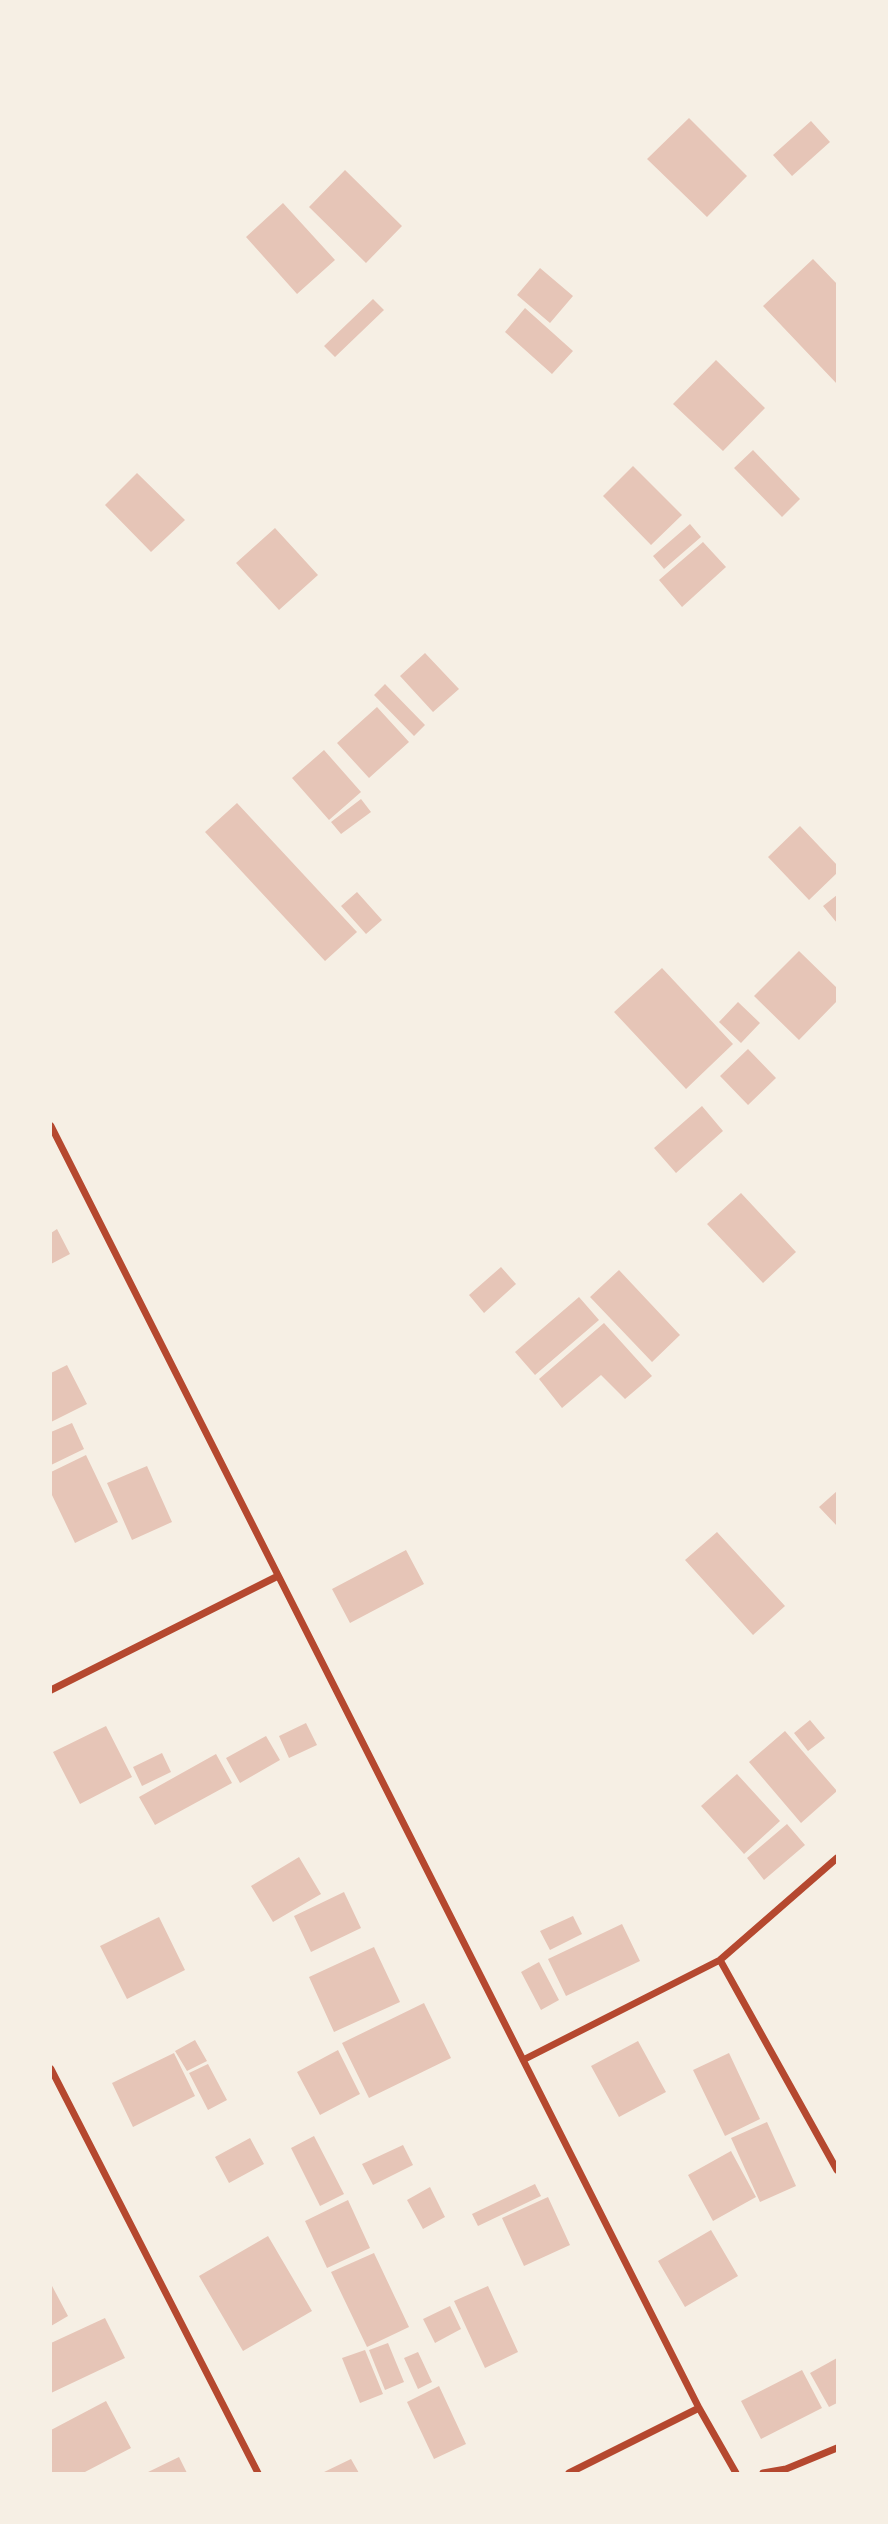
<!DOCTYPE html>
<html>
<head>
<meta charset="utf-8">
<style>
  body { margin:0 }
  #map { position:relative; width:888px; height:2524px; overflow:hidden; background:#f6efe4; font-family:Quicksand,sans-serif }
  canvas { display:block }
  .frame { position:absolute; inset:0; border:52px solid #f6efe4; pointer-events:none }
</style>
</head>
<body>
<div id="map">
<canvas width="888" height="2524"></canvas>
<div class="frame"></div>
</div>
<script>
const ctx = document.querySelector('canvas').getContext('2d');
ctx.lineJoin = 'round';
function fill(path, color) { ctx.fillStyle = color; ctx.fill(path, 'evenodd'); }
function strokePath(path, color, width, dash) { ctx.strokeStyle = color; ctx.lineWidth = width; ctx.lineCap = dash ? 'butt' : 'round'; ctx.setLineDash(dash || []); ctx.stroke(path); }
fill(new Path2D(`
  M 689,118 L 747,176 L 707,217 L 647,159 Z
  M 811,121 L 830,142 L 792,176 L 773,155 Z
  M 345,170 L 402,226 L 366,263 L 309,207 Z
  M 283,203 L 335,260 L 297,294 L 246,237 Z
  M 813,259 L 837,284 L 837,384 L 763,306 Z
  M 540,268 L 573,296 L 550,323 L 517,295 Z
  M 373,299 L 384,310 L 335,357 L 324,346 Z
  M 525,308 L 573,351 L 552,374 L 505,332 Z
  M 716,360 L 765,408 L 723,451 L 673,404 Z
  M 753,450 L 800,499 L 782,517 L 734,468 Z
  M 633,466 L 682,515 L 651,545 L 603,496 Z
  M 137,473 L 185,520 L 151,552 L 105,505 Z
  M 690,524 L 701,537 L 664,569 L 653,556 Z
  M 275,528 L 318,575 L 279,610 L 236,563 Z
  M 703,542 L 726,567 L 682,607 L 659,580 Z
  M 425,653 L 459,689 L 433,712 L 400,676 Z
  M 385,684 L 425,725 L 414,736 L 374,695 Z
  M 377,707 L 409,742 L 369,778 L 337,743 Z
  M 324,750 L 361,792 L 329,820 L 292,778 Z
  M 361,799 L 371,812 L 341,834 L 331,822 Z
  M 237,803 L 357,932 L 325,961 L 205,832 Z
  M 800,826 L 837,865 L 837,873 L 809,900 L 768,857 Z
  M 357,892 L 382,920 L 366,934 L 341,906 Z
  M 837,895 L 837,923 L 823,906 Z
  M 799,951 L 837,988 L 837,1001 L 799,1040 L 754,996 Z
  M 662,968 L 733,1044 L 686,1089 L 614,1012 Z
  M 738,1002 L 760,1023 L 741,1043 L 719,1022 Z
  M 748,1049 L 776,1078 L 748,1105 L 720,1076 Z
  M 702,1106 L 723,1131 L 676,1173 L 654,1148 Z
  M 741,1193 L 796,1252 L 763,1283 L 707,1224 Z
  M 57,1229 L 70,1254 L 51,1264 L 51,1233 Z
  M 501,1267 L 516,1284 L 484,1313 L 469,1295 Z
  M 619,1270 L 680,1335 L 652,1362 L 590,1297 Z
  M 579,1297 L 599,1320 L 535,1375 L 515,1352 Z
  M 604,1323 L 652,1376 L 625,1399 L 601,1375 L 562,1408 L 539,1379 Z
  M 67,1365 L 87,1404 L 51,1422 L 51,1373 Z
  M 72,1423 L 84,1449 L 51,1465 L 51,1432 Z
  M 86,1455 L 118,1522 L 75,1543 L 51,1493 L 51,1472 Z
  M 147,1466 L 172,1522 L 132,1540 L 107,1483 Z
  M 837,1491 L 837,1526 L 819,1507 Z
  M 717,1532 L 785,1606 L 753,1635 L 685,1560 Z
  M 406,1550 L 424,1584 L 350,1623 L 332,1589 Z
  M 810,1720 L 825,1738 L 808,1751 L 794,1733 Z
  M 306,1723 L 317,1745 L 289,1758 L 279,1736 Z
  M 106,1726 L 132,1777 L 80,1804 L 53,1752 Z
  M 785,1731 L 837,1791 L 801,1823 L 749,1762 Z
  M 266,1736 L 280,1760 L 240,1783 L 226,1758 Z
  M 162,1753 L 171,1772 L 142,1786 L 133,1767 Z
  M 216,1754 L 232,1783 L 155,1825 L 139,1797 Z
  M 737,1774 L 780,1821 L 744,1854 L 701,1806 Z
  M 787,1824 L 805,1845 L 764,1880 L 747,1858 Z
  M 299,1857 L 321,1894 L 273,1922 L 251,1886 Z
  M 344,1892 L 361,1928 L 311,1952 L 294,1916 Z
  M 573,1916 L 582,1934 L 550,1950 L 540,1931 Z
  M 159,1917 L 185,1970 L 127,1999 L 100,1946 Z
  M 622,1924 L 640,1961 L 566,1996 L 548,1959 Z
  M 374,1947 L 400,2002 L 334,2032 L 309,1977 Z
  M 539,1962 L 559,2000 L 541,2010 L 521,1972 Z
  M 424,2003 L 451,2058 L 369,2098 L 342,2043 Z
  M 195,2040 L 207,2061 L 187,2071 L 175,2051 Z
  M 638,2041 L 666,2092 L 619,2117 L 591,2066 Z
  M 338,2050 L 360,2094 L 320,2115 L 297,2072 Z
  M 174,2053 L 195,2096 L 133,2127 L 112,2083 Z
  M 729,2053 L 760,2119 L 725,2136 L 693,2070 Z
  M 208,2064 L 227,2100 L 208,2110 L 189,2073 Z
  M 767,2122 L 796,2186 L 760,2202 L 731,2138 Z
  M 314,2136 L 344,2194 L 320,2206 L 291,2148 Z
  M 250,2138 L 264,2164 L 229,2183 L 215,2157 Z
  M 403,2145 L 413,2165 L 373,2185 L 362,2164 Z
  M 731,2151 L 756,2197 L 713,2221 L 688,2175 Z
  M 535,2184 L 541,2196 L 478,2226 L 472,2214 Z
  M 430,2187 L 445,2217 L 423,2229 L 407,2200 Z
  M 548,2197 L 570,2245 L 524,2266 L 502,2218 Z
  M 348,2200 L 370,2248 L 327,2268 L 305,2221 Z
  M 711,2230 L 738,2276 L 685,2307 L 658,2261 Z
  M 268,2236 L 312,2311 L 243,2351 L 199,2276 Z
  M 374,2253 L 409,2327 L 367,2347 L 331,2272 Z
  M 51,2284 L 68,2316 L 51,2326 Z
  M 488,2286 L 518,2352 L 485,2368 L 454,2301 Z
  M 450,2306 L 461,2329 L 435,2343 L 423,2319 Z
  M 105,2318 L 125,2358 L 51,2393 L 51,2343 Z
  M 388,2343 L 404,2382 L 385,2390 L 369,2350 Z
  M 365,2350 L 383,2394 L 360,2403 L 342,2358 Z
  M 418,2352 L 432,2382 L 418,2389 L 404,2358 Z
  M 837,2358 L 837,2403 L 829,2407 L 810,2373 Z
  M 802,2370 L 822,2408 L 761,2439 L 741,2401 Z
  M 439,2386 L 466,2444 L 434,2459 L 407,2402 Z
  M 106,2401 L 131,2448 L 83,2473 L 51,2473 L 51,2430 Z
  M 179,2457 L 187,2473 L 146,2473 Z
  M 351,2459 L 359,2473 L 322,2473 Z`), '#e6c5b7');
strokePath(new Path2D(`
  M 51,1126 L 699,2408 L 736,2473
  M 51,1690 L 278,1576
  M 720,1960 L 837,2170
  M 523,2060 L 720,1960 L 837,1858
  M 51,2069 L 258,2473
  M 569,2473 L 699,2408
  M 763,2473 L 786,2469 L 837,2448`), '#b5482f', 7);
</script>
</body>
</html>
